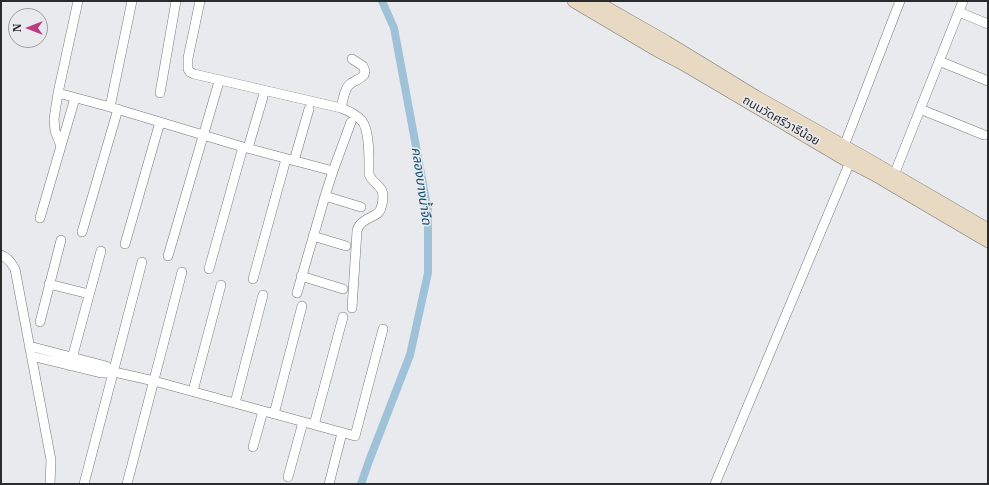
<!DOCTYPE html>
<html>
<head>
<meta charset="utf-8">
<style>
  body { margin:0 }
  #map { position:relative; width:989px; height:485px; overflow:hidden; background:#e8eaee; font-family:"IBM Plex Serif",serif }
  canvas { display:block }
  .frame { position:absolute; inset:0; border:2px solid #2a2b2d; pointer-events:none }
  .north { position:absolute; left:8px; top:8px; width:40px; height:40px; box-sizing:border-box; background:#e8eaee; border:1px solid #9c9ea1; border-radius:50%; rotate:270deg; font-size:11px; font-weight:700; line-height:16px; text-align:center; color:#2a2b2d }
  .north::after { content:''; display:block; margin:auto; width:14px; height:18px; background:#bf3b81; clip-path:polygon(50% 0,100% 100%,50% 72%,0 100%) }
</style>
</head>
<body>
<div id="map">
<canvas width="989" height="485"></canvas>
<div class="frame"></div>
<div class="north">N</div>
</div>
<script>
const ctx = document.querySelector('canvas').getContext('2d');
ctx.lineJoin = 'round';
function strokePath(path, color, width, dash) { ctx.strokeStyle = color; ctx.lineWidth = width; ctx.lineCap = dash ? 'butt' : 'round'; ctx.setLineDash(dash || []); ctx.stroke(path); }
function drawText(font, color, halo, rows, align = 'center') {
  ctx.font = font + ' "IBM Plex Serif","Noto Sans Thai",serif'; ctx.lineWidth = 3.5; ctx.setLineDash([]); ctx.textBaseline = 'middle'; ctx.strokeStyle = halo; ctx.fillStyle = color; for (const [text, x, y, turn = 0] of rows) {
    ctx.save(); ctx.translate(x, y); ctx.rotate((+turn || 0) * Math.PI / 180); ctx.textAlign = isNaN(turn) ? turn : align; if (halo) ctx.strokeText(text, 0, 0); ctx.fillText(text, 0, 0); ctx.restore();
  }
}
strokePath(new Path2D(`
  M 361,484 L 369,461 L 410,355 L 428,273 L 428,211 L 394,28 L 382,1`), '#9fc2d8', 8);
const minor = new Path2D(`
  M 200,1 L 188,58 L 188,69 L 190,72 L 194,74 L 341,108 C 349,111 357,115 362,121 C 370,131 369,161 369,174 C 371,181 377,183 381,189 C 384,193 383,203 381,208 C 379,218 360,217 357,231 L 352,308
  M 959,12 L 988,24
  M 939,61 L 988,81
  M 58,93 L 110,107 L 243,147 L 333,171 L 351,122
  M 160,93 L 176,1
  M 110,107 L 132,1
  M 341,108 C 343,101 344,89 350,84 C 355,80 360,80 364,75 L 365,71 L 363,66 L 352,59
  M 920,109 L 984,135
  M 61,146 L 55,131 L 54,119 L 58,93 L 78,1
  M 844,146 L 900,1
  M 248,148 L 263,97
  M 294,161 L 309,109
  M 894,175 L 963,1
  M 325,196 L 361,207
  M 40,218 L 75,98
  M 82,232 L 118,109
  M 313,236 L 346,246
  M 125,244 L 160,122
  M 1,255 C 8,257 11,263 15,269 L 51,460 L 50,484
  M 168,256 L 218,85
  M 209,269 L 243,147
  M 301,276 L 343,289
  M 253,279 L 286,159
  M 49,284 L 89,294
  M 297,293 L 325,196 L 333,171
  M 40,322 L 61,240
  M 29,346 L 106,366 L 108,368 L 110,371 L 154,381 L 355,436 L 383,329
  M 31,356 L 101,373 L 107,373 L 110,371
  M 70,366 L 101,251
  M 193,391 L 221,285
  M 235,403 L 263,295
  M 274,414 L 302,306
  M 314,425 L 343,317
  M 253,447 L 263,411
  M 288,477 L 303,422
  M 84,484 L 142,262
  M 127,484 L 182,272
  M 329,484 L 342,433
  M 715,484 L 850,162`);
const secondary = new Path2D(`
  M 574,1 L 657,50 L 682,63 L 716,83 L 843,158 L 874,174 L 988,241
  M 594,1 L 666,42 L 756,97 L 868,160 L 988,230`);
strokePath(minor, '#76777b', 10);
strokePath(secondary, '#76777b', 14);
strokePath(minor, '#fff', 9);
strokePath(secondary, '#e8dac2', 13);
drawText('12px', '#2a2b2d', '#e8eaee', [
  ["ถนนวัดศรีวารีน้อย",781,121,30]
]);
drawText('italic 13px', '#0b4c6b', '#e8eaee', [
  ["คลองบางน้ำจืด",421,186,82]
]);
</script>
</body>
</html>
